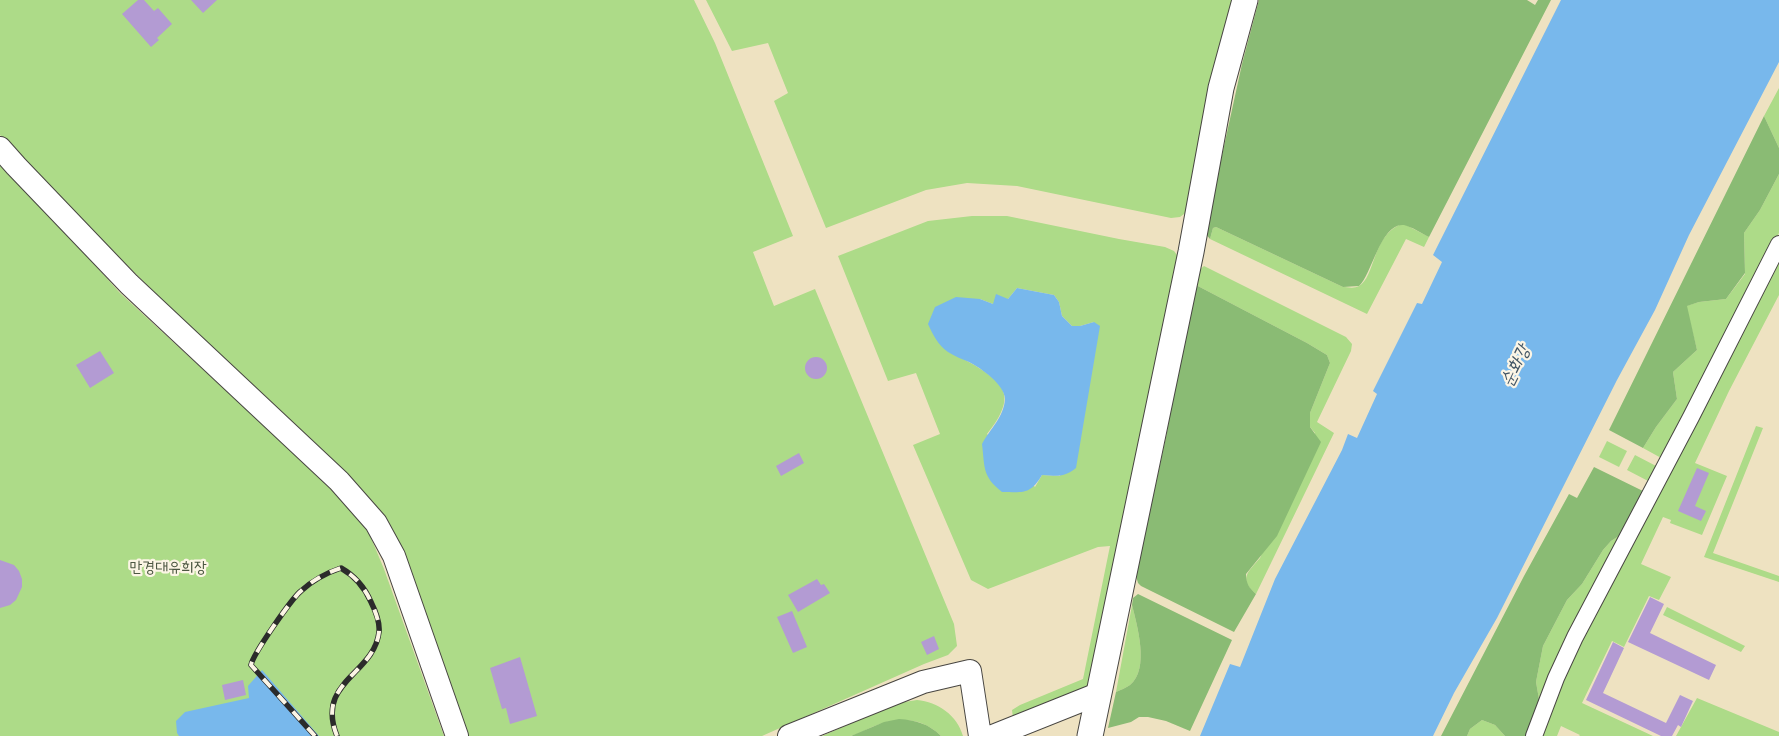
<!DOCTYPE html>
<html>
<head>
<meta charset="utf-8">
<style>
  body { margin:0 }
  canvas { display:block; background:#eee2c1 }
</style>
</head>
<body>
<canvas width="1779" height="736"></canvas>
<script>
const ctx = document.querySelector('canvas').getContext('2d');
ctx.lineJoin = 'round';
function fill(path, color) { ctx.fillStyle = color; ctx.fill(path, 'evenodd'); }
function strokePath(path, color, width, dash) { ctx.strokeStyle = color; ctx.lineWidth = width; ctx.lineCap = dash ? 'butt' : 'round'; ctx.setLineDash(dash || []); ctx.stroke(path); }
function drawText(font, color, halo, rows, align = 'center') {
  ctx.font = font + ' "Patrick Hand","Poor Story",sans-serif'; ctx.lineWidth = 4.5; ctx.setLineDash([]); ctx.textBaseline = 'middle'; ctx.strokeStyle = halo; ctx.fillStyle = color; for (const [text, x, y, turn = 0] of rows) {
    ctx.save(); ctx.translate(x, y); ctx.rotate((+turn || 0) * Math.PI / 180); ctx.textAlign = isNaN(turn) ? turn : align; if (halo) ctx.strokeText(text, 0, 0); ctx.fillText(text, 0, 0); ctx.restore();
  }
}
fill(new Path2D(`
  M 0,0 L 694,0 L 715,43 L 793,236 L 753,252 L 774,306 L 815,289 L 954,624 L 957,646 L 948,655 L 924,664 L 762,736 L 461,736 L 389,522 L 45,185 L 0,135 Z
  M 706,0 L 1236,0 L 1188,211 L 1180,217 L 1171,218 L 1017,186 L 967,183 L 926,190 L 826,228 L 774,101 L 788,93 L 768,43 L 732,51 Z
  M 1779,88 L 1779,148 L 1764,116 Z
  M 0,159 L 120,293 L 285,445 L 364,521 L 384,569 L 444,736 L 0,736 Z
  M 1779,174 L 1779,233 L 1663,459 L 1643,448 L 1656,427 L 1677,399 L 1673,372 L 1697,350 L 1686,306 L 1699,302 L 1726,299 L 1745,274 L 1744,233 L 1760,210 Z
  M 972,216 L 1007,216 L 1119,239 L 1165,247 L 1174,251 L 1180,259 L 1090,688 L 1013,718 L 1012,710 L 1020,705 L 1083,679 L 1110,546 L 1098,547 L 988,589 L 971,580 L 913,445 L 940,434 L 916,373 L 888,381 L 838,256 L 928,221 ZM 1017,288 L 1054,295 L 1059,302 L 1062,316 L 1072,326 L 1080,326 L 1094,322 L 1060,476 L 1042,475 L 1035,487 L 987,434 C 995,424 1009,405 1003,391 C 997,375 964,359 949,352 L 980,299 L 993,304 L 1008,299 Z
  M 1399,225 L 1406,225 L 1429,237 L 1424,247 L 1406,239 L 1367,314 L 1210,239 L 1213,228 L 1216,227 L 1343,287 C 1347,287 1354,289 1359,286 C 1375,277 1372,238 1399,225 Z
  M 1779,255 L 1779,295 L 1729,391 L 1695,463 L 1727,476 L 1702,535 L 1670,523 L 1671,520 L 1663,517 L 1641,564 L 1671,577 L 1659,600 L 1649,596 L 1624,647 L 1612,641 L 1582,703 L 1653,736 L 1579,736 L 1580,735 L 1561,726 L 1557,736 L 1538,736 L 1580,636 Z
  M 1204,266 L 1346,337 L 1352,344 L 1351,351 L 1317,422 L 1334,433 L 1256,594 C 1238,579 1248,572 1260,558 L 1315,433 L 1310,427 L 1310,413 L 1330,363 L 1327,355 L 1307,343 L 1194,284 L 1197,272 Z
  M 1756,426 L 1763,428 L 1713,553 L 1779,576 L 1779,582 L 1704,557 Z
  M 1607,441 L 1627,451 L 1619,467 L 1599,457 Z
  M 1635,455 L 1658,467 L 1650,482 L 1627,470 Z
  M 1625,532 L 1540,705 L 1536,682 L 1543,646 L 1567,600 L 1582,584 L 1603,550 L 1611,541 Z
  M 1132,605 C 1137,625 1150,669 1130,685 C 1126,688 1120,690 1116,692 Z
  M 1667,607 L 1745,646 L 1741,652 L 1663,615 Z
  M 1697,698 L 1779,732 L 1779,736 L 1676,736 Z
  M 917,700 C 938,702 957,715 963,736 L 941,736 C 921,716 896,717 872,727 C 865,730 857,735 850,736 C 841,736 831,736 822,736 L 898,703 Z
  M 1482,720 L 1495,725 L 1505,736 L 1467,736 L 1470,729 Z`), '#addb88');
fill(new Path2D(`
  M 1259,0 L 1527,0 L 1535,5 L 1538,0 L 1551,0 L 1429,237 C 1421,233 1412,227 1404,225 C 1381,222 1372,274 1359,286 L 1343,287 L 1216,227 L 1213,228 L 1210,239 L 1205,233 L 1242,64 Z
  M 1764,116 L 1779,148 L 1779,174 L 1760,210 L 1744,233 L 1745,273 L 1726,299 L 1699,302 L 1687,306 L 1697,350 L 1673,372 L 1677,399 L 1656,427 L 1643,448 L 1609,430 Z
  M 1194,284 L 1307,343 L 1327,355 L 1330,363 L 1310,413 L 1310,427 L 1321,442 L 1277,536 L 1246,574 C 1246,583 1249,588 1256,594 L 1234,632 L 1141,586 L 1138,583 L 1136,576 L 1166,437 Z
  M 1594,467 L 1645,492 L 1625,532 L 1611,541 L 1603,550 L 1582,584 L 1567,600 L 1543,646 L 1536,682 L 1540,705 L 1529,736 L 1505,736 L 1495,725 L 1482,720 L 1470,729 L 1467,736 L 1441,736 L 1524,576 L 1569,494 L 1577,498 Z
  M 1138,594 L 1232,640 L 1190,731 L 1166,721 L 1148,717 L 1139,717 L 1131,722 L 1108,728 L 1116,692 C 1120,690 1126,688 1130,685 C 1150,669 1137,625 1132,605 L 1133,598 Z
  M 899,719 C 916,720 929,724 941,736 L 851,736 L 884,722 Z`), '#8abb74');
fill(new Path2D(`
  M 1561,0 L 1779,0 L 1779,62 L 1689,235 L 1655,310 L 1617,380 L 1497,618 L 1454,693 L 1433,736 L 1200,736 L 1230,664 L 1240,667 L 1275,579 L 1342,450 L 1348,434 L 1357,438 L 1377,394 L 1373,391 L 1417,303 L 1422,304 L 1442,262 L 1433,255 Z
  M 1017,288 L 1054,295 L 1059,302 L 1062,316 L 1072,326 L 1080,326 L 1094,322 L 1100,326 L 1076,468 C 1063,478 1057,476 1042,475 C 1030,495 1024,492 1002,492 C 982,476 985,468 982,444 C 990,429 1004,417 1005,399 C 1005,385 981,368 969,362 C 962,359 954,356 948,352 C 938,345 933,335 928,324 L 935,307 L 956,297 L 980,299 L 993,304 L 996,294 L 1008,299 Z
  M 262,670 L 319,736 L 179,736 L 177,733 L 176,721 L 185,712 L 249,698 L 248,686 Z`), '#78b8ec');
fill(new Path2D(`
  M 138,0 L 144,0 L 154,11 L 158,8 L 172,24 L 157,38 L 159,40 L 151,47 L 122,14 Z
  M 191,0 L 217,0 L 203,13 Z
  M 100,351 L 114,373 L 90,388 L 76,365 Z
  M805 368a11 11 0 1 1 22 0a11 11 0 1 1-22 0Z
  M 799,453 L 804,463 L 781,476 L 776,466 Z
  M 1697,468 L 1709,473 L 1695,506 L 1706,511 L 1701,521 L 1678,511 Z
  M 0,560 L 14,565 L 19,571 L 22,579 L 22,587 L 16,600 L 10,605 L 0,608 Z
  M 817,579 L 821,585 L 824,584 L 830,593 L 798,612 L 788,595 Z
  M 1650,597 L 1664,604 L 1650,633 L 1716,665 L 1709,680 L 1628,642 Z
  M 792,611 L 807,647 L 793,653 L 777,617 Z
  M 934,636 L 939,649 L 927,655 L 921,642 Z
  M 1613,642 L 1624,648 L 1603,693 L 1666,723 L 1680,695 L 1693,701 L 1681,727 L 1678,725 L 1672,736 L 1661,736 L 1586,700 Z
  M 520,657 L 537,716 L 510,724 L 506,708 L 502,709 L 490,668 Z
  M 243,680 L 246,695 L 225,700 L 222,685 Z`), '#b39bd3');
const street = new Path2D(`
  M 1534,736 L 1556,678 L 1575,637 L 1691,417 L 1779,244`);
const secondary = new Path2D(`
  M 0,148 L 16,166 L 129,284 L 339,481 L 376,523 L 394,556 L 457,736
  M 789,736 L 923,682 L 970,671 L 980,736
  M 993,736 L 1098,694`);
const primary = new Path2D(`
  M 1090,736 L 1191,252 L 1221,88 L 1245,0`);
strokePath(street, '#484642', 18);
strokePath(secondary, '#484642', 24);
strokePath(primary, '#484642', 27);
strokePath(street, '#fff', 16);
strokePath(secondary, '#fff', 22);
strokePath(primary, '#fff', 25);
const rail = new Path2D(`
  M 315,736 L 251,665 C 253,654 292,598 301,591 C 313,580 326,573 341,568 C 355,576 365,588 371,602 C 375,610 380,623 379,632 C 374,675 315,681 337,736`);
strokePath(rail, '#2b2b2b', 5.5);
strokePath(rail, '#fcf5e5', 4, [11]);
drawText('16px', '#4c5742', '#fcf5e5', [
  ["만경대유희장",168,568]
]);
drawText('italic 18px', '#425565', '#fcf5e5', [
  ["순화강",1516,366,-64]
]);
</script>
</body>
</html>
